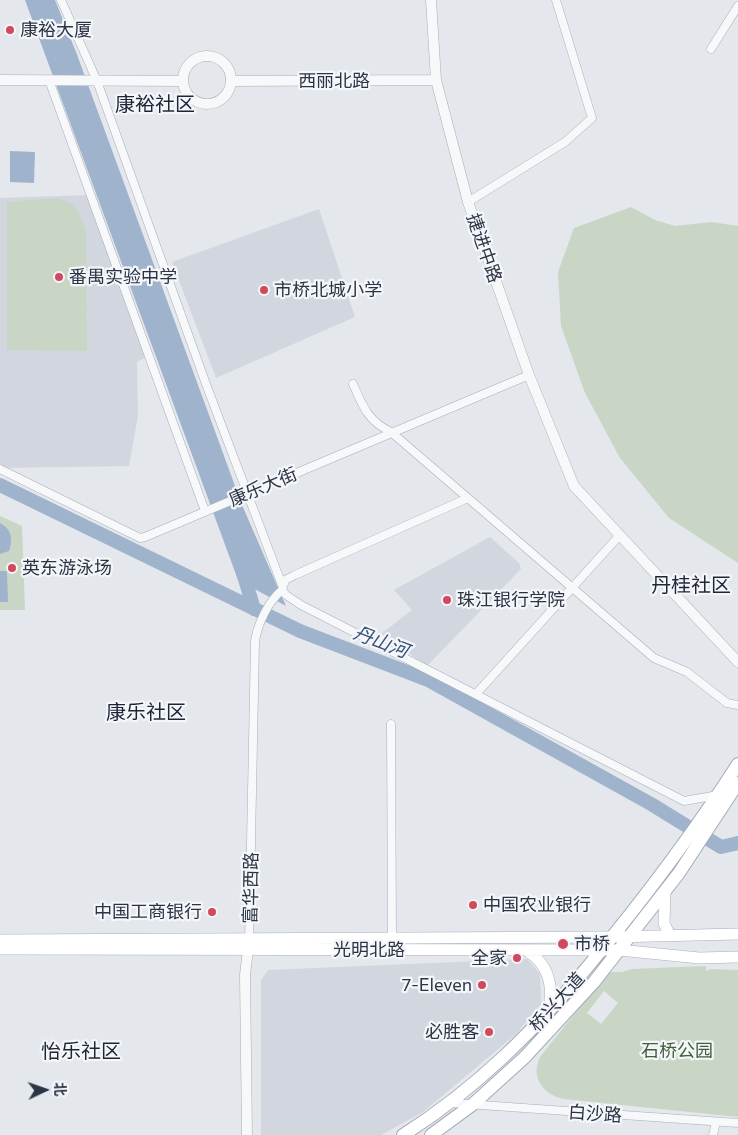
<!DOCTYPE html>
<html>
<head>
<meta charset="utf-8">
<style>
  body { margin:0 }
  #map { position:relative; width:738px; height:1135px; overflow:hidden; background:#e4e7ec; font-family:Commissioner,"Noto Sans SC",sans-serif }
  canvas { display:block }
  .north { position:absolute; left:20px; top:1065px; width:50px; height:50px; -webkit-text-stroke:4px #f4f6f9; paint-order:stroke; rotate:87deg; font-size:14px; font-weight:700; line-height:20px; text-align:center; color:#2b3445 }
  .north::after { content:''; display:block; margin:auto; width:18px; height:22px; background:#2b3445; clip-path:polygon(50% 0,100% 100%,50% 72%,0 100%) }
</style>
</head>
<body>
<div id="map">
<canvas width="738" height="1135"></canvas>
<div class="north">北</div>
</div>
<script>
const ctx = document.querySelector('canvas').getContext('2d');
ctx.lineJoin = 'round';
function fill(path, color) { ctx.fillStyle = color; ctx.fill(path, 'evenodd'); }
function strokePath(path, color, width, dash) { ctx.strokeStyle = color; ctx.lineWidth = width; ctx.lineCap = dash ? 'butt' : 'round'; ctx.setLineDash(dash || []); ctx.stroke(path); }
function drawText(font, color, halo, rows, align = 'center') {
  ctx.font = font + ' Commissioner,"Noto Sans SC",sans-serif'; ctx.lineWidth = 4.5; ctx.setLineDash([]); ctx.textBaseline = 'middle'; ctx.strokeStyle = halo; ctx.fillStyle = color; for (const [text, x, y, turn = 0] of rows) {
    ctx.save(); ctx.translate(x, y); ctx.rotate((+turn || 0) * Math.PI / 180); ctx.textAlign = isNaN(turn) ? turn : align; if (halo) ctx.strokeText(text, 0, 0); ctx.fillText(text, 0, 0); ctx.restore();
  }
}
fill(new Path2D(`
  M 89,195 L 147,356 L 137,362 L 138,416 L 129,466 L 2,468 L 0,467 L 0,198 Z
  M 319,209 L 355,317 L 216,378 L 172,262 Z
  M 490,537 L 519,563 L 521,569 L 427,666 L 381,634 L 412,610 L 394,590 Z
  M 527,959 L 540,974 L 541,1004 L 516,1034 L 423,1112 L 381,1135 L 261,1135 L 261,980 L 268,970 Z`), '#d2d6de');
fill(new Path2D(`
  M 55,198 C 77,202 80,212 86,232 L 87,351 L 7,350 L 7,202 Z
  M 631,207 L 655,220 L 675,226 L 711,222 L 738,226 L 738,563 L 669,518 L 620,458 L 585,393 L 561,326 L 558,272 L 574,228 Z
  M 0,516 L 22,526 L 25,610 L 0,610 Z
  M 706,966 L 706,971 L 711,969 L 738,970 L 738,1117 L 564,1099 C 544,1095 530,1078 540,1057 L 608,972 L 622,972 L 632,969 ZM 604,991 L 618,1003 L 601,1024 L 587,1013 Z`), '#c9d6c5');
fill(new Path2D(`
  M 25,0 L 55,0 L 76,52 L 242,505 L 286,606 L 238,580 Z
  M 10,151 L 35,152 L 34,183 L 10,182 Z
  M 0,523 C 12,529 13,540 9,551 L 0,554 Z
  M 0,571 L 7,571 L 8,602 L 0,602 Z`), '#9fb4cc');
strokePath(new Path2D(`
  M 0,485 L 300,631 L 428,680 L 651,804 L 721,847 L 738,843
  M 241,566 L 254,609`), '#9fb4cc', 14);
const minor = new Path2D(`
  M 61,0 L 97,81 L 206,384 L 282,585
  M 711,49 L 738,6
  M 49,80 L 205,511
  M 468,202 L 565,142 L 592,118 L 556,0
  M 353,384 C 363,407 368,421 391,432 L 654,658 L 687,672 L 727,703 L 738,705
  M 0,469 L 140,538 L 145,537 L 529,375
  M 468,498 L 295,575 L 285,580 L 282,590 L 286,595 L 301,605 L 684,801 L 718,795
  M 476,694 L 619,536
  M 391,724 L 392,938
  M 249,943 L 255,641 C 258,623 268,602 282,590
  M 452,1103 L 738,1123
  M 713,1135 L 716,1122`);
const tertiary = new Path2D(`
  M 431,0 L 436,80 L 468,202 L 529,375 L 574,486 L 738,662
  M183 80a24 24 0 1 1 48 0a24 24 0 1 1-48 0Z
  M 0,80 L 183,81
  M 231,81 L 436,80
  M 247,1135 L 245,975 L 248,950`);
const secondary = new Path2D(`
  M 665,891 L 664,923 L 670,936
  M 0,940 L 613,937 L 738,934
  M 0,949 L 619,950 L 699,958 L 738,957
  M 526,950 C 550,965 554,987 548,1013`);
const primary = new Path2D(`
  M 403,1135 C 476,1089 535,1030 590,964 C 643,900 693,834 738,764
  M 431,1135 L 472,1105 L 525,1057 L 594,982 L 679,873 L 738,783`);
strokePath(minor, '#a9aeb7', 9);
strokePath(tertiary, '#a9aeb7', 11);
strokePath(secondary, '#a9aeb7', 12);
strokePath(primary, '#a3abb8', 14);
strokePath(minor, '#f7f8fa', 8);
strokePath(tertiary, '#f7f8fa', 10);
strokePath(secondary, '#fff', 11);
strokePath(primary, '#fff', 12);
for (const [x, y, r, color] of [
  [10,30,5,"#d1495b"],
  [59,277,5,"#d1495b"],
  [264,290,5,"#d1495b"],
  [12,568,5,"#d1495b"],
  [447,600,5,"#d1495b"],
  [473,905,5,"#d1495b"],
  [212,912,5,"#d1495b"],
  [563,944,6,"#d1495b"],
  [517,958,5,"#d1495b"],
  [482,985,5,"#d1495b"],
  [489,1032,5,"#d1495b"]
]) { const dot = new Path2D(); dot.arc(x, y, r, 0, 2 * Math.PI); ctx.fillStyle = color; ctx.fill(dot); strokePath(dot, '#f4f6f9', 2); }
drawText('18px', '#2b3445', '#f4f6f9', [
  ["康裕大厦",20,30],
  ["番禺实验中学",69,277],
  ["市桥北城小学",274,290],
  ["英东游泳场",22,568],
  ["珠江银行学院",457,600],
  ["中国农业银行",483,905],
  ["中国工商银行",202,912,"right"],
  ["市桥",574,944],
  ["全家",507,958,"right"],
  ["7-Eleven",472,985,"right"],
  ["必胜客",479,1032,"right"]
], 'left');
drawText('18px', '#2b3445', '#f4f6f9', [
  ["西丽北路",334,81],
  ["捷进中路",484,248,71],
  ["康乐大街",263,487,-23],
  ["富华西路",251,888,-89],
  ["光明北路",369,950],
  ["桥兴大道",557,1002,-48],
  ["白沙路",595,1114,4]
]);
drawText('18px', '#3f6138', '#f4f6f9', [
  ["石桥公园",677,1051]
]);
drawText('italic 19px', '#34527a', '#f4f6f9', [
  ["丹山河",381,642,21]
]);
drawText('20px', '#1d2536', '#f4f6f9', [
  ["康裕社区",155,104],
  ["丹桂社区",691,585],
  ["康乐社区",146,712],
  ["怡乐社区",81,1051]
]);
</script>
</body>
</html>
